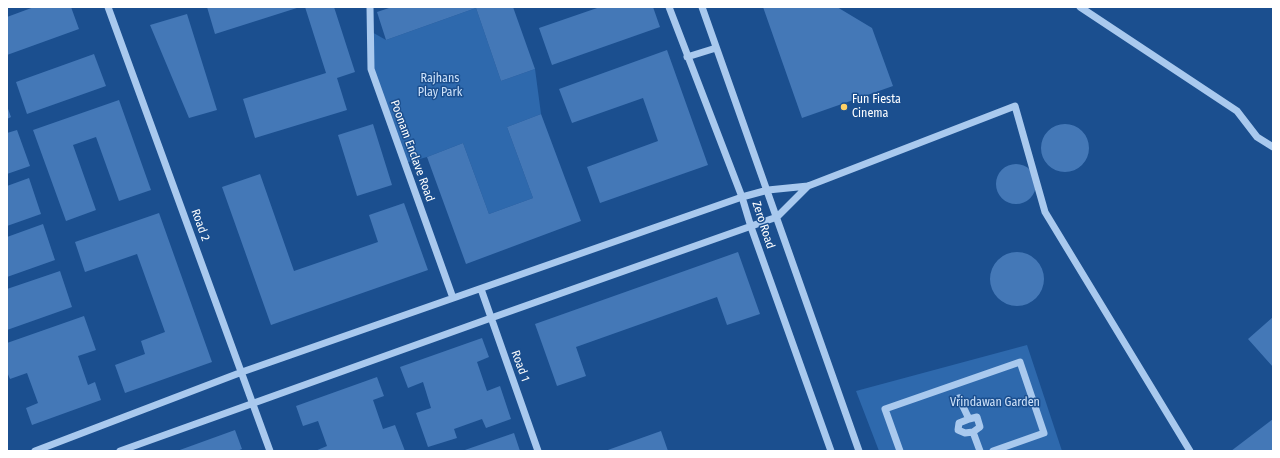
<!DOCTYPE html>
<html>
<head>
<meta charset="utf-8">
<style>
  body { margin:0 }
  #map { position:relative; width:1280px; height:458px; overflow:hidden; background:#1b4f8f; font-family:"Fira Sans Condensed",sans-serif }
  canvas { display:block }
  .frame { position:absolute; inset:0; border:8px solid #fff; pointer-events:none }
</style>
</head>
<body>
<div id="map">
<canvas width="1280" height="458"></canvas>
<div class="frame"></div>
</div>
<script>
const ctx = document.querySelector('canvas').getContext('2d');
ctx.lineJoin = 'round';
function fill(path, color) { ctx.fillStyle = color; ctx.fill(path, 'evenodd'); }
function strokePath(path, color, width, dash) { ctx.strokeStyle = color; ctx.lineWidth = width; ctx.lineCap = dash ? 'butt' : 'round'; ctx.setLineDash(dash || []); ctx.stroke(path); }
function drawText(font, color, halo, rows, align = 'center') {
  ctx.font = font + ' "Fira Sans Condensed",sans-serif'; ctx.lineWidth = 3; ctx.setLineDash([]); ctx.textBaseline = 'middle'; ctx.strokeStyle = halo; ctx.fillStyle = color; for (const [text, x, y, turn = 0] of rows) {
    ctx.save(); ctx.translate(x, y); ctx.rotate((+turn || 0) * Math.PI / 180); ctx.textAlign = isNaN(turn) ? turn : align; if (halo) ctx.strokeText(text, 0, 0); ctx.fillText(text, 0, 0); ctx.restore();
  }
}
fill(new Path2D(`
  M 476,8 L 501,81 L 535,69 L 541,114 L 507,127 L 533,198 L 489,214 L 463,143 L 427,157 L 405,163 L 371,69 L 370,31 L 386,40 Z
  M 1027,345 L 1062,451 L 879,451 L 856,391 Z`), '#2e69ad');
fill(new Path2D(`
  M 34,7 L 71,7 L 79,29 L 7,55 L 7,17 Z
  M 207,7 L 300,7 L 215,34 Z
  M 305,7 L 334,7 L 355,72 L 337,78 L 347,110 L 255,138 L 243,99 L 326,73 Z
  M 392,7 L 513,7 L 535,69 L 501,81 L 476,8 L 386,40 L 377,12 Z
  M 600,7 L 653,7 L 660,27 L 552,65 L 539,28 Z
  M 763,7 L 837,7 L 872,28 L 893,86 L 802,118 Z
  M 187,14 L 217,110 L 189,118 L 150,25 Z
  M 667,50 L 708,165 L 600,203 L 587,167 L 658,141 L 643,98 L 572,123 L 559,89 Z
  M 94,54 L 106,86 L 27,114 L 16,82 Z
  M 119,100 L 151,190 L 119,201 L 96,137 L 73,145 L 96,210 L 66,221 L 33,130 Z
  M 7,106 L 11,117 L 7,119 Z
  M 541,114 L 581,221 L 466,264 L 427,157 L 463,143 L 489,214 L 533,198 L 507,127 Z
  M 373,124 L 392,185 L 357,196 L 338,135 Z
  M1041 148a24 24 0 1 1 48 0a24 24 0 1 1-48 0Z
  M 17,130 L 30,166 L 7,174 L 7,133 Z
  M996 184a20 20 0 1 1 40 0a20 20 0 1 1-40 0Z
  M 260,174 L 294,271 L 378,242 L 369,215 L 404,203 L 428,270 L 271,325 L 222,187 Z
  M 29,178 L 41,214 L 7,226 L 7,186 Z
  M 159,213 L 212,362 L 125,393 L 115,365 L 145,354 L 141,341 L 165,332 L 137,254 L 85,272 L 75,242 Z
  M 43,224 L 55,260 L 7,277 L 7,237 Z
  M 738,252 L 760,314 L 727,325 L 717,297 L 576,347 L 586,376 L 557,386 L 535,324 Z
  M990 279a27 27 0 1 1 54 0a27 27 0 1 1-54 0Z
  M 60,271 L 72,307 L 7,330 L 7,289 Z
  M 84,316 L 96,350 L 78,356 L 88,385 L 95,382 L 101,400 L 32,425 L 26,408 L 38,403 L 27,373 L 10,379 L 7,372 L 7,343 Z
  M 1273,317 L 1273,367 L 1248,339 Z
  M 482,338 L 489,357 L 477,362 L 487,391 L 500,386 L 511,419 L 486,428 L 482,419 L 454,429 L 457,438 L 428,447 L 416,413 L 431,408 L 423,382 L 408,388 L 400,367 Z
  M 377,377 L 384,396 L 373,400 L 383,429 L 395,425 L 405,451 L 315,451 L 327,446 L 318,421 L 303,426 L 296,406 Z
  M 1273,419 L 1273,451 L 1231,451 Z
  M 235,430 L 242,449 L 237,451 L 177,451 Z
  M 661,431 L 668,451 L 605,451 Z
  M 514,433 L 520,451 L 462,451 Z`), '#4478b7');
strokePath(new Path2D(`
  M 108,7 L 270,451
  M 370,7 L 371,69 L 453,298
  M 669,7 L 742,197 L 751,227 L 831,451
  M 702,7 L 859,451
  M 1080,7 L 1237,111 L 1257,137 L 1273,147
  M 687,57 L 716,48
  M 481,289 L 538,451
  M 959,398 L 969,419 L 959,423 L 958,430 L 965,433 L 973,432 L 980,427 L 977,417 L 969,419
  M 973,432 L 980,451
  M 35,451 L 242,372 L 742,197 L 768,190 L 808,186 L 1015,106 L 1045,212 L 1190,451
  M 120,451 L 491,318 L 777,217 L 808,186
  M 900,451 L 885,409 L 1020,362 L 1044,433 L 993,451`), '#a9c9ee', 7);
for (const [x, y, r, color] of [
  [844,107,4,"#ffd166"]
]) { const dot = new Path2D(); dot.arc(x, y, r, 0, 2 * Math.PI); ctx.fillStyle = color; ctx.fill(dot); strokePath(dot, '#1b4f8f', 1.5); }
drawText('12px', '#cfe3fa', '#1b4f8f', [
  ["Rajhans",440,79],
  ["Play Park",440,93],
  ["Vrindawan Garden",995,403]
]);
drawText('12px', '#fff', '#1b4f8f', [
  ["Fun Fiesta",852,100],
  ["Cinema",852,114]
], 'left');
drawText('12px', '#fff', '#1b4f8f', [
  ["Poonam Enclave Road",412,151,70],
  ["Road 2",200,225,70],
  ["Zero Road",763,225,72],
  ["Road 1",520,366,70]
]);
</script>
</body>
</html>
